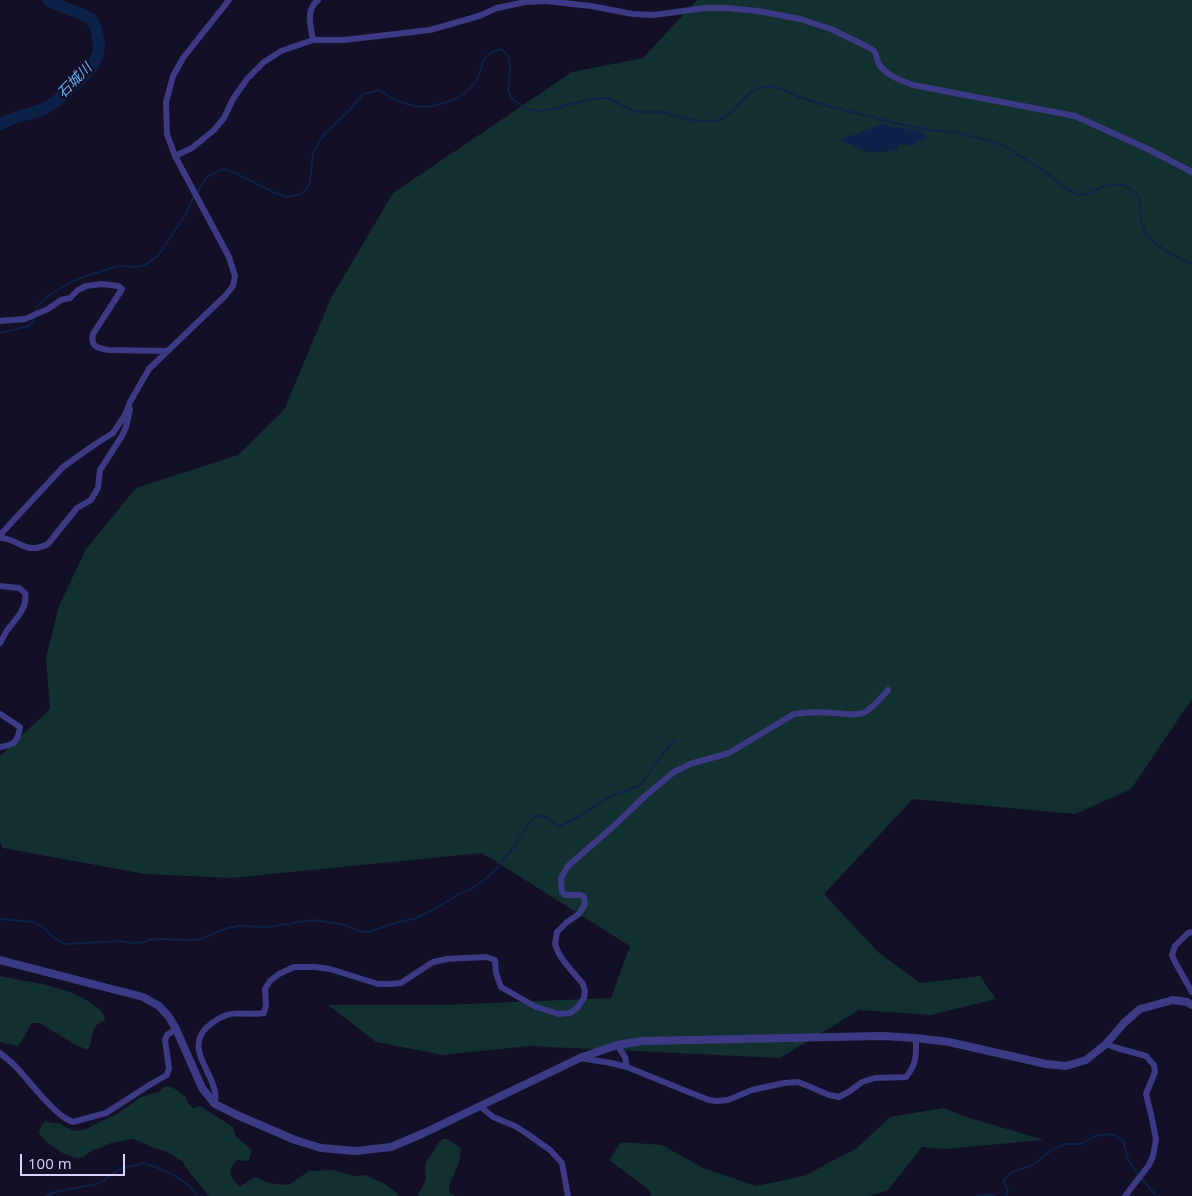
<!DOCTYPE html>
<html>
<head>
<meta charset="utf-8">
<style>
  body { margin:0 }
  #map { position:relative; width:1192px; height:1196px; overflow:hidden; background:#130f26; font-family:"Open Sans",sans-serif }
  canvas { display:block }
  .scale { position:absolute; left:20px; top:1154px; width:105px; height:22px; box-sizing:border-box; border:2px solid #d9d4ff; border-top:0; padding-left:6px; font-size:15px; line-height:18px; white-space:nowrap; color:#d9d4ff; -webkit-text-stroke:4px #130f26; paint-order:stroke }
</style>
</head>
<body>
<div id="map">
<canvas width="1192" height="1196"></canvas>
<div class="scale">100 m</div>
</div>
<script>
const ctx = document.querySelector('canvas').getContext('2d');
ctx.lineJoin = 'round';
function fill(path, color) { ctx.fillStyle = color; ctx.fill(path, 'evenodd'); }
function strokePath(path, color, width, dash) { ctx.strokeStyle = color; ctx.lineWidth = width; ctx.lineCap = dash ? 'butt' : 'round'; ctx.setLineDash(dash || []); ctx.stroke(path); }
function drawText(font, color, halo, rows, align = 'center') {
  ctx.font = font + ' "Open Sans","Noto Sans JP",sans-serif'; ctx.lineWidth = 5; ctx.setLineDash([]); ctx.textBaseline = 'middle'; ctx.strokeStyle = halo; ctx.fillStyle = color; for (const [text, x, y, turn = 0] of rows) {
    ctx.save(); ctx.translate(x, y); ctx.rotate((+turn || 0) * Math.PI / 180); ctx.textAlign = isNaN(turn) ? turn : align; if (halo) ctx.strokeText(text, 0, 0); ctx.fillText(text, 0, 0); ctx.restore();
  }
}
fill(new Path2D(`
  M 697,0 L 1192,0 L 1192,699 L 1131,789 L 1075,814 L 913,799 L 824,894 L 878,952 L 920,983 L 980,976 L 996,999 L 931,1015 L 859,1010 L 780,1058 L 529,1046 L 443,1055 L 376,1042 L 328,1005 L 442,1005 L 611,998 L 630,946 L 482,853 L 231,878 L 145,874 L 3,848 L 0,842 L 0,756 L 50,709 L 46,658 L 59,606 L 86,549 L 136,488 L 238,455 L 284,410 L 331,298 L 393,193 L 572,72 L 643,58 Z
  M 0,976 C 32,983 66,985 94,1005 C 99,1009 104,1012 105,1020 C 87,1028 96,1036 88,1049 L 85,1049 L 72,1043 L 40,1023 L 33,1023 L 31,1024 L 20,1044 L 17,1046 L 0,1042 Z
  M 168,1086 L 175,1089 L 186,1097 L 188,1103 L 193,1108 L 200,1106 L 233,1127 L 236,1137 L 252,1150 L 249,1160 L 246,1161 L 237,1160 C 227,1172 229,1176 240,1187 L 249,1180 L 255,1177 L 269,1183 L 287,1185 L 290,1184 L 309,1171 L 333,1170 L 355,1176 L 365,1175 L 385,1184 L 397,1193 L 399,1196 L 209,1196 L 190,1173 L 182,1161 L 165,1151 L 153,1148 L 141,1142 L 132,1139 L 111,1143 L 98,1149 L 92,1150 L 84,1157 L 77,1158 L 64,1154 L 55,1148 L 44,1140 L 39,1133 L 41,1126 L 45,1121 L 53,1123 L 59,1123 L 73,1131 L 87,1129 L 93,1125 L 117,1114 L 141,1097 L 158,1092 L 164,1087 Z
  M 944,1108 L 960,1115 L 1044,1140 L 945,1149 L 922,1147 L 888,1190 L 869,1196 L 652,1196 L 648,1189 L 609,1160 L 621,1142 L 662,1145 L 703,1168 L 756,1186 L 804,1176 L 857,1148 L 890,1117 Z
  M 443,1139 L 447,1139 L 461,1148 L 459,1162 L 449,1186 L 449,1193 L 457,1196 L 417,1196 L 423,1186 L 426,1179 L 425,1164 L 440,1141 Z`), '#12302f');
fill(new Path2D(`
  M 881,124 L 923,132 L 927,137 L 911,146 L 904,144 L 899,145 L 898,150 L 869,153 L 840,140 Z`), '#0c2248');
strokePath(new Path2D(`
  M 197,192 L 207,177 L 218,171 L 224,169 L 233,172 L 273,192 L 288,197 L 299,195 L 305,191 L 310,182 L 313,152 L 325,133 L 349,111 L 363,94 L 379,90 C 388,96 399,103 410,105 C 430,111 462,100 474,84 C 485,69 477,55 501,49 L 505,52 L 509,59 L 510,71 L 508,91 L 513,100 L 528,109 L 538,111 L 552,109 L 590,99 L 608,98 L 633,111 L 640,112 L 663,112 L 674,116 L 698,121 L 716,121 L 724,117 L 733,111 L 749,93 L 760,87 L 771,86 L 785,90 L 799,97 L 827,106 L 895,123 L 930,130 L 954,132 L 990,141 L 1006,147 L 1047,173 L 1061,185 L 1078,195 L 1086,194 L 1101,187 L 1113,185 L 1124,185 L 1138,195 L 1140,202 L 1141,221 L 1147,237 L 1169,253 L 1189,263 L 1192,263
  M 0,333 L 29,326 L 34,319 L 35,311 L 39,304 L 49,295 L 77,279 L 111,268 L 120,266 L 138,267 L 145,265 L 158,256 L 186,214 L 194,196
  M 0,919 L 34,922 L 44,928 L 54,938 L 65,944 L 119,941 L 133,943 L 145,942 L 148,940 L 159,939 L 191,940 L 201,939 L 224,929 L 238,926 L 271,927 L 283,924 L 287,925 L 297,922 L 313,920 L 341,924 L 360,931 L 368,932 L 399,922 L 414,919 L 433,910 L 461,893 C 471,891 489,877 496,869 C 500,865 502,860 506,856 C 509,852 513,849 516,845 C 520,839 528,822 533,818 C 539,813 549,817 553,823 L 560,826 L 573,820 L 611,796 L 641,785 L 657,761 L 674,740
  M 1141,1178 L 1154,1193 L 1159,1196
  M 46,1196 C 61,1188 80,1188 96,1184 C 106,1181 111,1174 120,1169 C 127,1165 135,1167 143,1163 C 164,1169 185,1178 198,1196
  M 977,1196 C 983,1194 989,1194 995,1196
  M 1005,1196 L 1008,1190 L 1004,1183 L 1004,1180 L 1012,1172 L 1033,1165 L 1053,1149 L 1066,1144 L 1080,1144 L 1096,1136 L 1108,1134 L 1116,1136 L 1123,1141 L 1128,1159 L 1138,1175`), '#0c2248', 2);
strokePath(new Path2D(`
  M 0,124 L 14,118 L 44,109 L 55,102 L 82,78 L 91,68 L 98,54 L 99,42 L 95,26 L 91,19 L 81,14 L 55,4 L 48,0`), '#0c2248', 12);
strokePath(new Path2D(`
  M 313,40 C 311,27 305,10 318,0
  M 175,156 L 192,148 L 214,130 L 224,118 L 233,99 L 247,79 L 264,62 L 281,51 L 313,40 L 344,40 L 430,30 L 479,16 L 497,8 L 525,2 L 546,1 L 591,6 L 633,14 L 654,15 L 705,8 L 726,8 L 758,11 L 800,19 L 831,29 L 870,48 C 878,53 875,55 878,62 C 883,74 902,81 913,85 L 1075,116 L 1150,150 L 1192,172
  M 0,321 L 25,319 L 48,309 L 61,300 L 70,298 L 78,290 L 86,286 L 102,284 L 118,286 L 122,289 L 93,334 C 90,347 98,348 108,350 L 167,351
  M 0,535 L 63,467 L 94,445 L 113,433 L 125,415 L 130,402 L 149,369 L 226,295 L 233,286 L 235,276 L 229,257 L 175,156 L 167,134 L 166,102 L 173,76 L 183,58 L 229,0
  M 0,538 C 19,538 25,556 48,544 L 77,508 L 91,500 L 98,488 L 100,470 L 122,436 L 126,427 L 130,409
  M 0,586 L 19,588 L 25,593 C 28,607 17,618 8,629 C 5,633 3,638 0,643
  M 0,714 L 20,727 C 18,742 14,745 0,747
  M 1192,932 L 1188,933 L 1175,946 L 1172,955 L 1175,962 L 1192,992
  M 1106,1044 L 1117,1048 L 1146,1056 L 1154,1065 L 1155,1072 L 1146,1094 L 1151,1114 L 1156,1139 L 1153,1156 L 1149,1165 L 1125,1196
  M 617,1045 L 625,1057 L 627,1067
  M 0,1053 C 6,1058 13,1063 18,1069 C 30,1082 57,1118 73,1122 L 106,1113 L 151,1084 L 167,1075 L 169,1068 L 165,1040 L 167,1035 L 176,1029
  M 580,1058 L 611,1063 L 627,1067 L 696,1095 L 709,1100 L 717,1101 L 728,1100 L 752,1090 L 784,1083 L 798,1082 L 808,1086 L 829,1095 L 839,1097 L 850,1091 L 862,1082 L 875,1078 L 906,1077 C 917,1064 916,1055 916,1038
  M 215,1104 C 215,1100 216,1096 215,1092 C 212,1071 186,1049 206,1028 C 211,1024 216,1019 222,1017 C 235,1010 250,1016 264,1013 L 266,1005 L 265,989 L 270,981 L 279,974 L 294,967 L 315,967 L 330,969 L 378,984 L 390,984 L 401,983 L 433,962 L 447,959 L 486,957 L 495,960 L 496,973 L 501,987 L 536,1007 L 559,1014 L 570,1013 L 577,1008 L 584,998 L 585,991 L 583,984 L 566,964 L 559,954 L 555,944 L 557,932 L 567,922 L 579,914 L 585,904 L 584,897 L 580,895 L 565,895 L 562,892 L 561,878 L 568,866 L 616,824 L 645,796 L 674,772 L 690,764 L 729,753 L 794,714 C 807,712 821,712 834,713 C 843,713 856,717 865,712 C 874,707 881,698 888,690
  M 481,1107 L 493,1117 L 515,1126 L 526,1133 L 550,1150 L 562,1163 L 568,1196`), '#3d3a85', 6);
strokePath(new Path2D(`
  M 0,960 L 143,997 L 159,1006 L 169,1017 L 176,1029 L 202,1088 L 215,1104 L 237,1115 L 295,1140 L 321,1148 L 356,1151 L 391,1147 L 424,1133 L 580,1058 L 617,1045 L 643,1041 L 882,1036 L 916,1038 L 949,1042 L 1046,1064 L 1066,1066 L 1086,1060 L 1106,1044 L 1124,1023 L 1140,1009 L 1173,1000 L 1187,1002 L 1192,1005`), '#3d3a85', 8);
drawText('italic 14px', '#62b6ff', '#130f26', [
  ["石城川",75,81,-46]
]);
</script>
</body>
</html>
